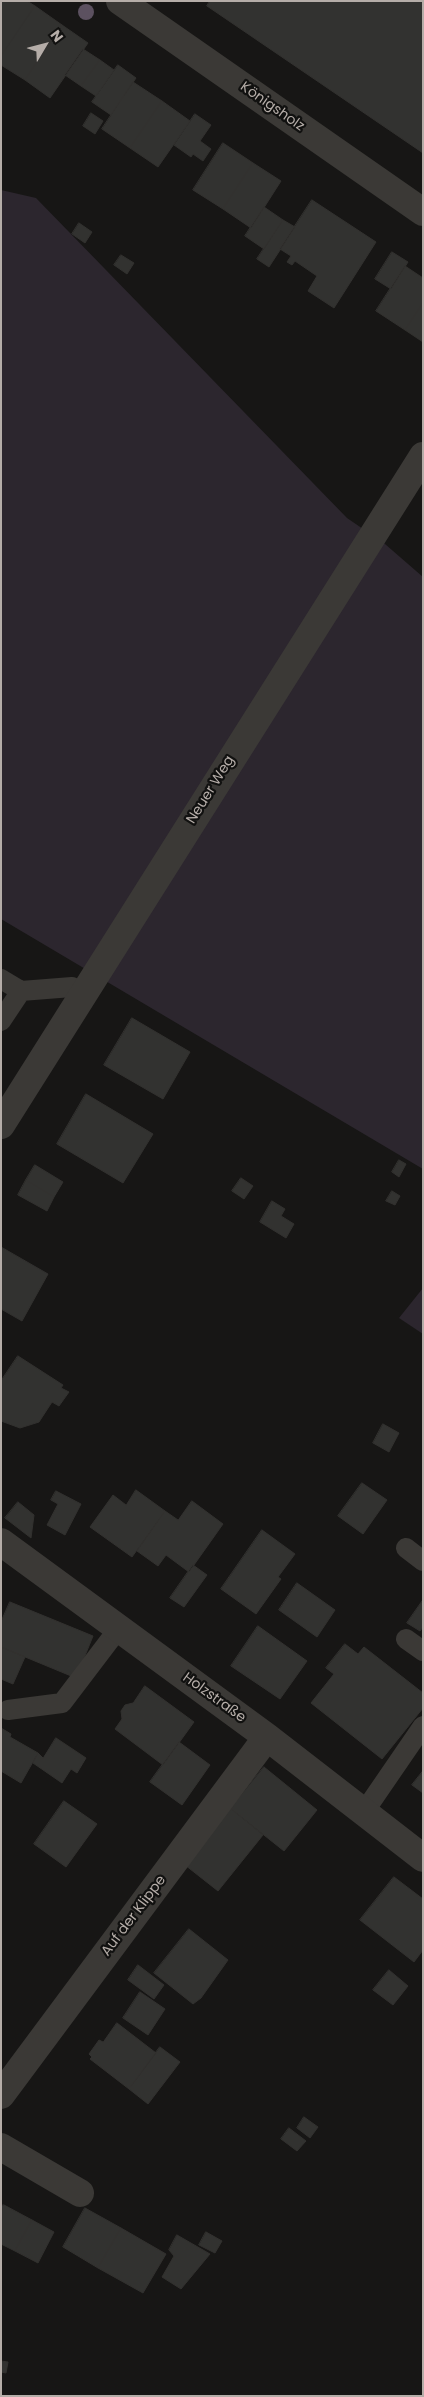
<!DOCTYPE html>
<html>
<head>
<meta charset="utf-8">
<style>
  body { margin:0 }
  #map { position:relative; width:424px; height:2397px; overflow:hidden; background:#171615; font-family:Poppins,sans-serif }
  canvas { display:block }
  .frame { position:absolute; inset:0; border:2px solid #b5ada8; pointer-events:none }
  .north { position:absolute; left:20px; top:20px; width:50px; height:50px; -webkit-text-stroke:4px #111110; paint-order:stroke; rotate:53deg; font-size:14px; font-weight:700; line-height:20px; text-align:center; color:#b5ada8 }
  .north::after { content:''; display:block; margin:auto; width:18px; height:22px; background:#b5ada8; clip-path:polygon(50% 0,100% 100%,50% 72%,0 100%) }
</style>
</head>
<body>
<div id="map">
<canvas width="424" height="2397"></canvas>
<div class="frame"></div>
<div class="north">N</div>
</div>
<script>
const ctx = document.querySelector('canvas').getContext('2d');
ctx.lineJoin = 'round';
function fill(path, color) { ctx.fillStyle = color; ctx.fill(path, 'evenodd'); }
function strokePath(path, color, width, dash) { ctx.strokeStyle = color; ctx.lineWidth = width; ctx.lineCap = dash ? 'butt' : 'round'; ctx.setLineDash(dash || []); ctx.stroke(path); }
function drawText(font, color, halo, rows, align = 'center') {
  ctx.font = font + ' Poppins,sans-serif'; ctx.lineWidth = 4.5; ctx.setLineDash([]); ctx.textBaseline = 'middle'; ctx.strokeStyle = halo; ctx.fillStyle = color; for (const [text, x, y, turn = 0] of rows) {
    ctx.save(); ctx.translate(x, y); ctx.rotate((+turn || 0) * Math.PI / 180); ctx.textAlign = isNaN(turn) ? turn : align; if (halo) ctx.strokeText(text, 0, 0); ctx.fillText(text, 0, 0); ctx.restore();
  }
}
fill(new Path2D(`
  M 1,190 L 36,198 L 347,518 L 385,544 L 423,577 L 423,1169 L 1,919 Z
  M 423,1288 L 423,1334 L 399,1318 Z`), '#2c262e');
const building = new Path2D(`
  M 1,1 L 27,1 L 35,6 L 1,56 Z
  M 210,1 L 423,1 L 423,153 L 207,6 Z
  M 35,6 L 62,25 L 25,80 L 1,65 L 1,56 Z
  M 62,25 L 88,43 L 50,98 L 25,80 Z
  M 83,49 L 100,60 L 81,86 L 65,75 Z
  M 100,60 L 114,70 L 96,96 L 81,86 Z
  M 118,65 L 136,78 L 111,115 L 92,102 Z
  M 133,82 L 162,101 L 130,148 L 102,129 Z
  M 162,101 L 190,121 L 158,167 L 130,148 Z
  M 91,113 L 103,121 L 95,134 L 83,126 Z
  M 195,114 L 211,125 L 200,141 L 211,149 L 203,161 L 193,154 L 191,157 L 174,145 Z
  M 223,143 L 253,163 L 223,209 L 193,190 Z
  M 253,163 L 281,181 L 251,228 L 223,209 Z
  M 312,200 L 376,242 L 334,308 L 308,291 L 317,276 L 295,261 L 292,265 L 287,262 L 291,256 L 280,249 Z
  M 264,207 L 283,220 L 264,249 L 245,236 Z
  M 283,220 L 295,227 L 269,267 L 257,259 Z
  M 79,223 L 92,232 L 85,243 L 72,234 Z
  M 392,252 L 408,262 L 391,289 L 375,279 Z
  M 121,255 L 134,263 L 127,274 L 114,265 Z
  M 405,266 L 423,278 L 423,303 L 405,330 L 376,311 Z
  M 423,303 L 423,342 L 405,330 Z
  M 132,1018 L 190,1052 L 163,1099 L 104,1065 Z
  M 86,1094 L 153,1134 L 123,1183 L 57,1144 Z
  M 399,1160 L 406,1164 L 399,1177 L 392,1172 Z
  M 35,1165 L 63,1182 L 54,1197 L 26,1180 Z
  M 241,1178 L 253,1186 L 244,1199 L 232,1191 Z
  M 26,1180 L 54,1197 L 47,1211 L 18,1195 Z
  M 392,1191 L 400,1196 L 395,1205 L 386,1201 Z
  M 272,1201 L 285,1209 L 281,1216 L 294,1224 L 286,1238 L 260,1222 Z
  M 1,1247 L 48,1274 L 22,1321 L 1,1309 Z
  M 18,1356 L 63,1385 L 61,1388 L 69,1392 L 59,1406 L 52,1402 L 39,1422 L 20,1428 L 1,1421 L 1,1381 Z
  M 383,1424 L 399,1433 L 389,1452 L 373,1443 Z
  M 362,1483 L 387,1500 L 363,1534 L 338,1516 Z
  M 136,1490 L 165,1511 L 132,1557 L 90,1527 L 113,1495 L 126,1505 Z
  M 56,1491 L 81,1504 L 65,1535 L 47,1525 L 58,1504 L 51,1500 Z
  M 192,1501 L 223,1524 L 189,1572 L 166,1555 L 158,1566 L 137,1551 L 165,1511 L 178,1520 Z
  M 18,1502 L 34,1515 L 31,1538 L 5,1518 Z
  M 262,1530 L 295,1554 L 278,1577 L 281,1579 L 256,1614 L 221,1589 Z
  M 193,1565 L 207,1575 L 184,1607 L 170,1598 Z
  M 297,1583 L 335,1610 L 317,1637 L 279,1610 Z
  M 423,1600 L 423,1627 L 420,1631 L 407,1623 Z
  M 10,1602 L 93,1636 L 76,1678 L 1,1647 L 1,1622 Z
  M 258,1626 L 307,1661 L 280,1699 L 231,1666 Z
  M 345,1644 L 358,1654 L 364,1647 L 423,1693 L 423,1708 L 382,1759 L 311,1703 L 334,1674 L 326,1668 Z
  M 1,1647 L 25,1657 L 13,1684 L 1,1679 Z
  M 145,1686 L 194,1722 L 163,1765 L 115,1729 L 122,1719 L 121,1711 L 125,1705 L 133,1703 Z
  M 1,1728 L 11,1734 L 10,1737 L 38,1753 L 21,1783 L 1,1771 Z
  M 56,1738 L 86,1758 L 77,1773 L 71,1769 L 62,1783 L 33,1763 L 38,1753 L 43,1758 Z
  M 179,1742 L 210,1765 L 182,1805 L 150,1782 Z
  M 264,1767 L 317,1810 L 284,1851 L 230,1808 Z
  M 423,1771 L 423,1793 L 412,1785 Z
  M 64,1801 L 97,1824 L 66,1867 L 34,1844 Z
  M 230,1808 L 263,1835 L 218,1891 L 185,1865 Z
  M 394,1877 L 423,1899 L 423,1950 L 414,1962 L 360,1920 Z
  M 189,1929 L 228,1960 L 201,1998 L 193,2004 L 154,1973 Z
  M 138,1965 L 164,1985 L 154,1999 L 128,1980 Z
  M 389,1970 L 408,1986 L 393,2005 L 373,1990 Z
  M 140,1992 L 165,2009 L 148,2035 L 123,2018 Z
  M 117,2023 L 156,2053 L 129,2089 L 90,2059 L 92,2057 L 89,2054 L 99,2040 L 103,2042 Z
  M 160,2047 L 180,2062 L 148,2104 L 129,2089 Z
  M 304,2117 L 318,2127 L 310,2138 L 297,2128 Z
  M 289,2128 L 306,2141 L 297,2151 L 281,2139 Z
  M 4,2205 L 32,2220 L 15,2251 L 1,2244 L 1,2206 Z
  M 85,2208 L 121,2228 L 98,2268 L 63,2247 Z
  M 32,2220 L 54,2232 L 38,2263 L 15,2251 Z
  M 121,2228 L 166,2254 L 143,2293 L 98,2268 Z
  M 206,2232 L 222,2241 L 215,2253 L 199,2245 Z
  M 177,2235 L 210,2254 L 181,2289 L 162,2277 L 174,2256 L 169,2250 Z
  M 1,2361 L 8,2362 L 6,2373 L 1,2372 Z`);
fill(building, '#323230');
strokePath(building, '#32312f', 1);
strokePath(new Path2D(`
  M 1,979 L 21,991
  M 1,1021 L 21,991 L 72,987 L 84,993
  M 406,1548 L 423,1561
  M 406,1639 L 423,1651
  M 8,1710 L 62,1703 L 119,1628
  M 364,1812 L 423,1726`), '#3b3936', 20);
strokePath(new Path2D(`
  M 120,1 L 423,212
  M 1,1125 L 423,456
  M 1,1542 L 267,1737 L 423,1858
  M 1,2095 L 267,1737
  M 1,2147 L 80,2193`), '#3b3936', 28);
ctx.fillStyle = '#5c5160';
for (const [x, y] of [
  [86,12]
]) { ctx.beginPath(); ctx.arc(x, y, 8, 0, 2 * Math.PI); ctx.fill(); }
drawText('14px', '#b5ada8', '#111110', [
  ["Königsholz",272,107,35],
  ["Neuer Weg",211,790,-58],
  ["Holzstraße",214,1698,36],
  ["Auf der Klippe",134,1916,-53]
]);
</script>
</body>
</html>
